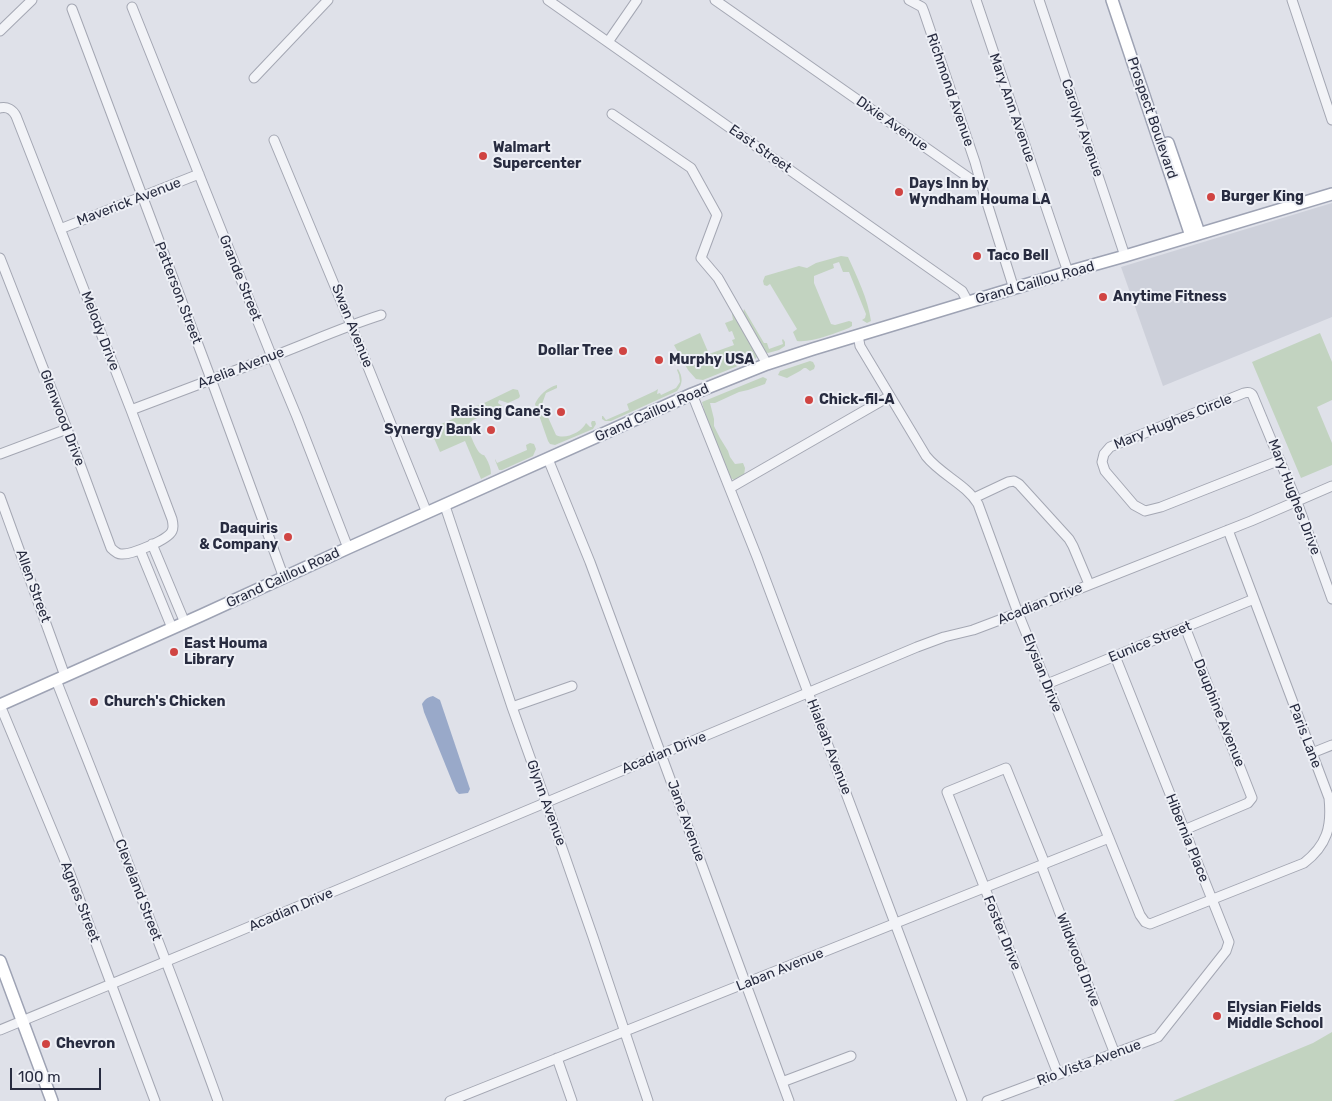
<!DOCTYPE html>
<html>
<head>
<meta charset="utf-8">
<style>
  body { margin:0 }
  #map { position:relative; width:1332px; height:1101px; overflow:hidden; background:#dfe1e9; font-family:Rubik,sans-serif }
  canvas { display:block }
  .scale { position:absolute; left:10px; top:1068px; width:91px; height:22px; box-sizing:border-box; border:2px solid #282c40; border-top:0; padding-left:6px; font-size:15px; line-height:18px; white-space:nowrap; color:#282c40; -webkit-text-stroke:4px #eef0f6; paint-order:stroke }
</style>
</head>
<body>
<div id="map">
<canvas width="1332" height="1101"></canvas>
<div class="scale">100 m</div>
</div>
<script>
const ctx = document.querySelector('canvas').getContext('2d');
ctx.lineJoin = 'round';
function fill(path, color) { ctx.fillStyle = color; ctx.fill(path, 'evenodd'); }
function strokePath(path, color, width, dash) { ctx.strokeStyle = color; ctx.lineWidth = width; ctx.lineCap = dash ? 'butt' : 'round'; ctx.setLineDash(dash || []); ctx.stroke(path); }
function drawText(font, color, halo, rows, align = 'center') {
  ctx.font = font + ' Rubik,sans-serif'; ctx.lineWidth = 4; ctx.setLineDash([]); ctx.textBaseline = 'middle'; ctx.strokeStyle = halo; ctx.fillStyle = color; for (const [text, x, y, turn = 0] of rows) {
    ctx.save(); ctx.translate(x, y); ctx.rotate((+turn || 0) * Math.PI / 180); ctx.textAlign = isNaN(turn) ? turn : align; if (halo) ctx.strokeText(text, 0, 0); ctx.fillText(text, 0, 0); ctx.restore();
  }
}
fill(new Path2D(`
  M 1332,203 L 1332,317 L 1163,386 L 1121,267 Z`), '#cdd0da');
fill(new Path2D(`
  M 841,256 L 848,257 C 857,277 868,299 871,321 L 867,323 L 862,320 L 865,318 L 866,314 L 849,272 L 843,272 L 839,262 L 833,264 L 834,268 L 814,276 L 814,283 L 831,324 L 835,325 L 849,321 L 852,322 L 852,326 L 849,328 C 835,333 812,343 797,341 L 793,332 L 797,329 L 770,284 L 767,286 L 764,285 L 763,281 L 765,276 L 799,266 L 807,268 L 816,263 Z
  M 744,309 L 764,343 L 767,343 L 769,349 L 783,344 L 782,340 L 783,339 L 785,342 L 785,346 L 779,350 L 768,353 L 765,352 L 743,313 Z
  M 732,314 L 734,314 L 758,356 L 755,359 L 703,380 L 696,379 L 688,370 L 674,345 L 700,333 L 709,354 L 734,345 L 732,340 L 735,339 L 732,331 L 729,332 L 725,323 L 733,320 Z
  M 1320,333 L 1332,362 L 1332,400 L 1317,407 L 1332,443 L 1332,465 L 1301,478 L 1252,362 Z
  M 810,361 L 813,362 L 815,366 L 814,369 L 810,371 L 806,368 L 804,368 L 800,371 L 787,378 L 778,375 L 780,371 Z
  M 678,369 C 683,377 683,384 677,391 L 611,421 L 605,421 L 602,419 L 602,416 L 603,416 L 606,420 L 629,410 L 627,404 L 655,391 L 658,389 L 657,394 L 660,393 L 661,395 L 676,388 L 680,382 L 679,375 L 677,370 Z
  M 763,377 L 767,379 L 765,384 L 748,390 L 739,392 L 715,403 L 710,403 L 714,419 L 714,426 L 720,438 L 728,451 L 730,457 L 735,464 L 743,463 L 745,468 L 744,476 L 734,480 L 729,477 L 705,414 L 702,402 Z
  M 557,385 L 557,388 L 546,393 L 542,404 L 556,435 C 565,440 582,432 586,423 L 590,427 L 592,427 L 591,423 L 592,421 L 595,421 L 596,424 L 593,429 L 555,445 L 550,444 L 548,441 L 535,404 C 538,396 548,387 557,385 Z
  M 513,389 L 518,390 L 520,396 L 519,398 L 508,403 L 499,400 L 498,403 L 502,406 L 473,420 C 470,422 469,423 468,427 C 468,431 477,451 480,453 C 486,458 482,452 486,458 C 489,463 491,469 491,474 L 481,479 L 465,441 L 440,452 L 430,429 L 473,410 L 472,407 L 480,405 Z
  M 530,443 L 534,444 L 536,449 L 533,456 L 502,470 L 499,470 L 495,460 L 495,459 L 497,463 L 527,450 L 526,445 Z
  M 1332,1032 L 1332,1101 L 1173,1101 L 1313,1043 Z`), '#c2d3c0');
fill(new Path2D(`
  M 433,696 L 440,700 L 470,789 L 468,793 L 459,794 L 456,791 L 424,712 L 422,704 C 425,699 428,697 433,696 Z`), '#99a9c9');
const minor = new Path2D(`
  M 548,0 L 962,291 L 968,302
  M 715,0 L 982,187 L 1014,289
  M 909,0 L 922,7 L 924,12 L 975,162 L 982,187
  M 976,0 L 1068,272
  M 1039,0 L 1125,256
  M 1292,0 L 1332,120
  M 132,7 L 272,357 L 297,417 L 348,548
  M 72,9 L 211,379 L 284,578
  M 0,31 L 32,0
  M 608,42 L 637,0
  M 254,78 L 328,0
  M 0,108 C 7,106 13,110 16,116 L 131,410 L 172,519 C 173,523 174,527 172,531 C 168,540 131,555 121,554 C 117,554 114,551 111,548 L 67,429 L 0,258
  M 612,114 L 691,168 L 717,215 L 701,258 L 718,278 L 767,364
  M 274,140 L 351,325 L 427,513
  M 60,229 L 199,174
  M 858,335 L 860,346 L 926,456 C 941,475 966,484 978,504 L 1018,613 L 1140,915 L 1145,922 L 1150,924 L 1304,863 C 1327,845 1332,827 1329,798 L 1228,530
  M 692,394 L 757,557 L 962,1101
  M 131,410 C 178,392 224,375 271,357 C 308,343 343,327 381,315
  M 0,454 L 67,429
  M 548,459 L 590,562 L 789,1101
  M 1280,460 L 1161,507 L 1145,511 L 1134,505 L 1105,471 L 1102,462 L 1104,454 L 1110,447 L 1244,393 C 1248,392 1251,392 1253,396 L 1297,502 L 1332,599
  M 730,488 L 890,396
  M 0,497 L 65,676
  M 974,498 L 1008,482 L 1014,481 L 1019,484 L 1069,539 L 1073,546 L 1089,584
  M 445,506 L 512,707 L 546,802 L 593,937 L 648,1101
  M 152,544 L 185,623
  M 140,550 L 172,628
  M 56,680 C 111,820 167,959 218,1101
  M 1047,684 L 1254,599
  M 0,705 L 67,866 L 155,1101
  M 512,707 L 572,686
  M 1312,753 L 1332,745
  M 1184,830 L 1248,803 L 1252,798 L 1185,627
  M 1045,864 L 1006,768 L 947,792 L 1058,1074
  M 1041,865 L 1115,1054
  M 0,1030 L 225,937 L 917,647 L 944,637 L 973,630 L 1018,613 L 1251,521 L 1332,486
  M 557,1058 L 572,1101
  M 782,1082 L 851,1056
  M 450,1101 L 1109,838
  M 987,1101 L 1153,1039 L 1158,1037 L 1226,951 L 1229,942 L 1115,656`);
const major = new Path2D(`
  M 1112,0 L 1191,236
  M 1168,143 L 1199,233
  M 0,705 L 202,615 L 348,548 L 692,394 L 767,364 L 813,349 L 1068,272 L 1125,256 L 1332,194
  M 0,961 L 52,1101`);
strokePath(minor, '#a4a7b3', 11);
strokePath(major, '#9ea3b4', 14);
strokePath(minor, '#f2f3f7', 9);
strokePath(major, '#fff', 11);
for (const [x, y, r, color] of [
  [483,156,5,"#d04442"],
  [899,192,5,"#d04442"],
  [1211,197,5,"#d04442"],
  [977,256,5,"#d04442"],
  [1103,297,5,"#d04442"],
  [623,351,5,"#d04442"],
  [659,360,5,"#d04442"],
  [809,400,5,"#d04442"],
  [561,412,5,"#d04442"],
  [491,430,5,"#d04442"],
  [288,537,5,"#d04442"],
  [174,652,5,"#d04442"],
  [94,702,5,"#d04442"],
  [1217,1016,5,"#d04442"],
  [46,1044,5,"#d04442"]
]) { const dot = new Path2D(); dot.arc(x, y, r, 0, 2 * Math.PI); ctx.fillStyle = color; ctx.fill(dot); strokePath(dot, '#eef0f6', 2); }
drawText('14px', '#282c40', '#eef0f6', [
  ["Richmond Avenue",950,90,71],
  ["Mary Ann Avenue",1012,108,71],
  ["Prospect Boulevard",1152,118,71],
  ["Dixie Avenue",892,124,35],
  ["Carolyn Avenue",1082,128,71],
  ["East Street",760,149,35],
  ["Maverick Avenue",129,202,-21],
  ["Grande Street",240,278,68],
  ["Grand Caillou Road",1035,283,-16],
  ["Patterson Street",178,293,69],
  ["Swan Avenue",352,326,68],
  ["Melody Drive",100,331,69],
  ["Azelia Avenue",241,368,-21],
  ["Grand Caillou Road",652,413,-24],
  ["Glenwood Drive",62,418,69],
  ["Mary Hughes Circle",1173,422,-22],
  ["Mary Hughes Drive",1294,497,69],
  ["Grand Caillou Road",283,578,-25],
  ["Allen Street",33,586,70],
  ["Acadian Drive",1040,604,-22],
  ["Eunice Street",1150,642,-22],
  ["Elysian Drive",1042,673,68],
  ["Dauphine Avenue",1219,713,68],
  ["Paris Lane",1305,736,69],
  ["Hialeah Avenue",829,747,69],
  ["Acadian Drive",664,753,-22],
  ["Glynn Avenue",546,803,70],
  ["Jane Avenue",686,821,70],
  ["Hibernia Place",1187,838,68],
  ["Cleveland Street",138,890,69],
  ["Agnes Street",80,902,69],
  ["Acadian Drive",291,910,-23],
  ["Foster Drive",1002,933,68],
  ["Wildwood Drive",1078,960,69],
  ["Laban Avenue",780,970,-22],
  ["Rio Vista Avenue",1089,1063,-20]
]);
drawText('bold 14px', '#282c40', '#eef0f6', [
  ["Walmart",493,148],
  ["Supercenter",493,164],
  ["Days Inn by",909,184],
  ["Wyndham Houma LA",909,200],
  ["Burger King",1221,197],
  ["Taco Bell",987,256],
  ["Anytime Fitness",1113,297],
  ["Dollar Tree",613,351,"right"],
  ["Murphy USA",669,360],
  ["Chick-fil-A",819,400],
  ["Raising Cane's",551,412,"right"],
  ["Synergy Bank",481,430,"right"],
  ["Daquiris",278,529,"right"],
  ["& Company",278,545,"right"],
  ["East Houma",184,644],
  ["Library",184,660],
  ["Church's Chicken",104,702],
  ["Elysian Fields",1227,1008],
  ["Middle School",1227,1024],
  ["Chevron",56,1044]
], 'left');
</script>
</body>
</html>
